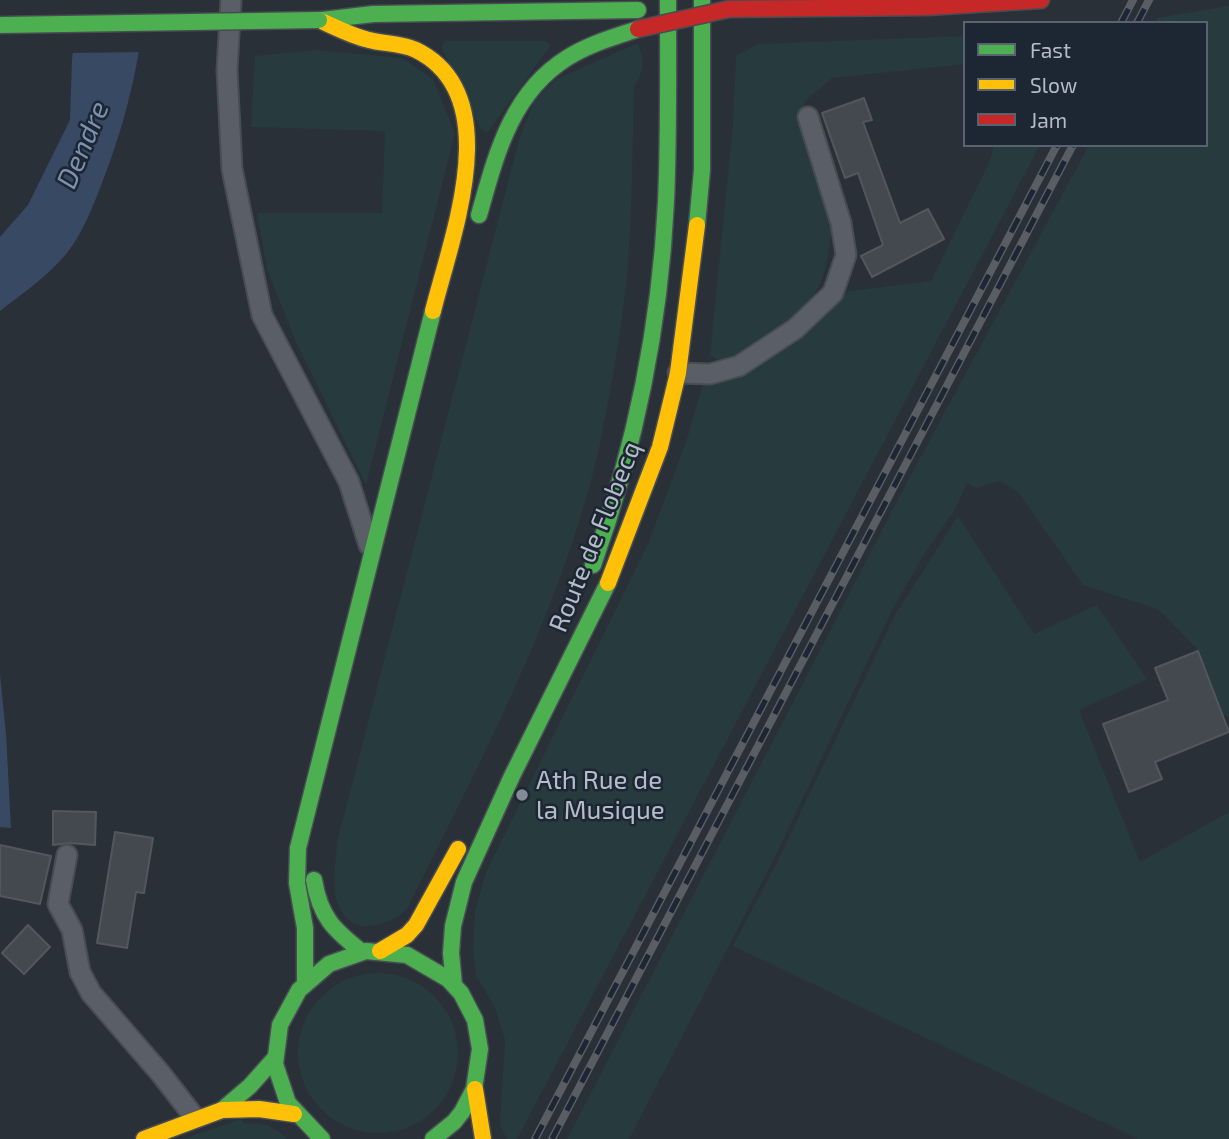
<!DOCTYPE html>
<html>
<head>
<meta charset="utf-8">
<style>
  body { margin:0 }
  #map { position:relative; width:1229px; height:1139px; overflow:hidden; background:#2a3038; font-family:"Exo 2",sans-serif }
  canvas { display:block }
  .legend { position:absolute; left:963px; top:21px; width:245px; height:126px; box-sizing:border-box; background:#1d2633; border:2px solid #59626f; margin:0; padding:9px 12px; list-style:none; font-size:21px; color:#b4bcc9 }
  .legend li { display:flex; align-items:center; gap:14px; height:35px }
  .legend b { width:35px; border:2px solid #59626f }
</style>
</head>
<body>
<div id="map">
<canvas width="1229" height="1139"></canvas>
<ul class="legend">
<li><b style="height:9px;background:#4caf50"></b>Fast</li>
<li><b style="height:9px;background:#ffc107"></b>Slow</li>
<li><b style="height:9px;background:#c62828"></b>Jam</li>
</ul>
</div>
<script>
const ctx = document.querySelector('canvas').getContext('2d');
ctx.lineJoin = 'round';
function fill(path, color) { ctx.fillStyle = color; ctx.fill(path, 'evenodd'); }
function strokePath(path, color, width, dash) { ctx.strokeStyle = color; ctx.lineWidth = width; ctx.lineCap = dash ? 'butt' : 'round'; ctx.setLineDash(dash || []); ctx.stroke(path); }
function drawText(font, color, halo, rows, align = 'center') {
  ctx.font = font + ' "Exo 2",sans-serif'; ctx.lineWidth = 5; ctx.setLineDash([]); ctx.textBaseline = 'middle'; ctx.strokeStyle = halo; ctx.fillStyle = color; for (const [text, x, y, turn = 0] of rows) {
    ctx.save(); ctx.translate(x, y); ctx.rotate((+turn || 0) * Math.PI / 180); ctx.textAlign = isNaN(turn) ? turn : align; if (halo) ctx.strokeText(text, 0, 0); ctx.fillText(text, 0, 0); ctx.restore();
  }
}
fill(new Path2D(`
  M 1229,6 L 1229,716 L 1224,716 L 1198,650 L 1158,609 L 1083,585 L 1019,493 L 1000,481 L 976,488 L 967,483 L 954,511 L 925,553 L 891,612 L 775,857 L 629,1139 L 567,1139 L 905,486 L 1089,145 L 1206,145 L 1206,23 L 1155,23 L 1157,18 Z
  M 965,36 L 965,64 L 832,78 L 805,101 C 802,148 825,183 831,227 C 832,235 829,246 828,254 C 821,311 773,345 721,362 L 710,355 L 733,123 L 736,56 L 758,44 Z
  M 446,41 L 547,41 L 550,46 L 488,132 L 481,129 L 441,47 Z
  M 638,43 C 644,61 645,71 634,86 C 632,158 633,231 624,303 C 618,348 610,394 601,439 C 567,599 480,763 407,909 C 389,926 354,937 340,909 C 330,890 336,862 337,842 L 519,140 L 534,101 L 556,79 Z
  M 315,50 L 402,58 L 433,79 L 455,133 L 366,485 L 296,342 L 267,269 L 257,213 L 382,213 L 385,131 L 251,127 L 255,56 Z
  M 994,145 L 1040,145 L 517,1139 L 507,1139 L 500,1125 L 505,1040 L 494,1005 L 476,976 L 473,951 L 475,911 L 486,872 L 648,544 L 686,442 L 702,387 L 741,371 L 849,291 L 931,281 L 990,161 Z
  M 958,516 L 1034,634 L 1097,605 L 1147,679 L 1079,710 L 1140,862 L 1229,812 L 1229,1139 L 1138,1139 L 733,946 L 778,860 L 895,615 Z
  M298 1053a80 80 0 1 1 160 0a80 80 0 1 1-160 0Z
  M 241,1119 L 245,1124 C 263,1121 274,1126 287,1139 L 183,1139 Z`), '#273a3e');
fill(new Path2D(`
  M 80,0 L 146,0 C 139,66 126,121 102,183 C 91,211 80,241 58,263 C 41,281 19,296 0,311 L 0,237 L 28,205 L 70,120 L 72,59 Z
  M 0,674 L 6,734 L 11,828 L 0,827 Z`), '#384963');
fill(new Path2D(`
  M 76,0 L 150,0 L 144,52 L 69,53 Z`), '#2a3038');
const building = new Path2D(`
  M 864,98 L 872,120 L 863,122 L 900,223 L 928,209 L 944,239 L 872,277 L 861,256 L 883,245 L 858,173 L 845,178 L 822,113 Z
  M 1198,651 L 1229,732 L 1155,762 L 1162,779 L 1129,792 L 1103,724 L 1168,700 L 1155,668 Z
  M 53,811 L 96,812 L 95,845 L 69,843 L 53,845 Z
  M 115,832 L 153,838 L 144,893 L 136,892 L 127,948 L 97,943 Z
  M 0,845 L 51,856 L 40,904 L 0,896 Z
  M 28,925 L 50,947 L 24,974 L 2,953 Z`);
fill(building, '#444950');
strokePath(building, '#52575f', 2);
const street = new Path2D(`
  M 231,0 L 227,70 L 232,169 L 262,315 L 349,482 L 369,545
  M 678,373 L 710,374 L 739,366 L 795,329 L 833,293 L 846,255 L 841,223 L 808,117
  M 67,855 L 58,904 L 72,930 L 80,972 L 91,993 L 161,1074 L 195,1118`);
const fast = new Path2D(`
  M 322,20 L 373,14 L 638,10
  M 479,215 C 496,155 511,93 567,58 C 589,44 614,37 638,29
  M 697,225 L 702,170 L 702,0
  M 593,565 C 635,448 660,326 666,202 C 669,135 668,67 668,0
  M 314,880 C 320,917 334,930 362,952
  M 305,981 L 305,928 L 297,883 L 298,848 L 433,311
  M 454,985 L 451,953 L 453,926 L 464,882 L 512,776 L 608,583
  M 222,1110 L 250,1086 L 275,1058
  M 322,1139 L 288,1103 L 275,1064 L 280,1025 L 299,990 L 329,964 L 366,951 L 407,955 L 448,979 L 461,993 L 475,1020 L 480,1049 L 474,1089 L 462,1112 L 454,1122 L 433,1139`);
const slow = new Path2D(`
  M 319,20 C 335,27 351,36 369,40 C 384,44 401,43 416,50 C 508,95 451,238 433,311
  M 608,583 L 660,447 L 678,373 L 697,225
  M 380,951 L 407,935 L 416,925 L 458,849
  M 475,1089 L 483,1139
  M 144,1139 L 222,1110 L 259,1109 L 294,1114`);
const jam = new Path2D(`
  M 729,9 L 928,7 L 1041,0`);
strokePath(street, '#484c53', 23);
strokePath(fast, '#484c53', 19);
strokePath(slow, '#484c53', 19);
strokePath(jam, '#484c53', 19);
strokePath(street, '#5a5e66', 19);
strokePath(fast, '#4caf50', 16);
strokePath(slow, '#ffc107', 16);
strokePath(jam, '#c62828', 16);
const rail = new Path2D(`
  M 1121,23 L 1133,0
  M 1137,23 L 1149,0
  M 535,1139 L 1057,145
  M 552,1139 L 1073,145`);
strokePath(rail, '#595d64', 8);
strokePath(rail, '#1d2633', 5, [16]);
const fastBridge = new Path2D(`
  M 0,25 L 319,20`);
const jamBridge = new Path2D(`
  M 638,29 L 729,9`);
strokePath(fastBridge, '#474c53', 19, []);
strokePath(jamBridge, '#474c53', 19, []);
strokePath(fastBridge, '#4caf50', 16);
strokePath(jamBridge, '#c62828', 16);
for (const [x, y, r, color] of [
  [522,795,7,"#848b96"]
]) { const dot = new Path2D(); dot.arc(x, y, r, 0, 2 * Math.PI); ctx.fillStyle = color; ctx.fill(dot); strokePath(dot, '#1d2633', 2.5); }
drawText('26px', '#b4bcc9', '#1d2633', [
  ["Route de Flobecq",595,537,-68]
]);
drawText('26px', '#b4bcc9', '#1d2633', [
  ["Ath Rue de",536,780],
  ["la Musique",536,810]
], 'left');
drawText('italic 28px', '#7c92b1', '#1d2633', [
  ["Dendre",83,145,-67]
]);
</script>
</body>
</html>
